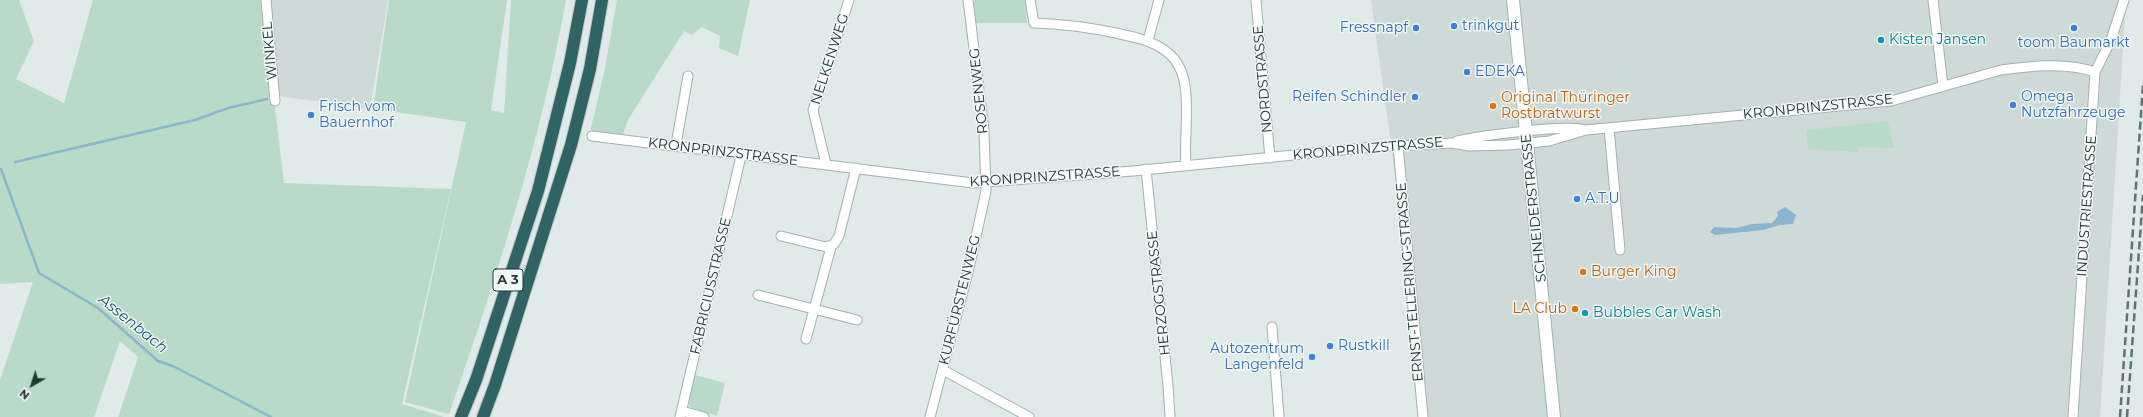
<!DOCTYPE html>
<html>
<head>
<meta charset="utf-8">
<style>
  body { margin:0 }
  #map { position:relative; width:2143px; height:417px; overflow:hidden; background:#e0eae8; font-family:Montserrat,sans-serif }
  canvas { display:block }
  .north { position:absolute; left:12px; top:365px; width:40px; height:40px; -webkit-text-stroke:3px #f0f7f5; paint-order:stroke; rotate:219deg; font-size:11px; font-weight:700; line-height:16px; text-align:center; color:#223938 }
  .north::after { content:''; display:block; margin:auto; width:14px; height:18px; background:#223938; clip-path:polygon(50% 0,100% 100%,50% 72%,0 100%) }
</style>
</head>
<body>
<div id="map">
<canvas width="2143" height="417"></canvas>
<div class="north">N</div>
</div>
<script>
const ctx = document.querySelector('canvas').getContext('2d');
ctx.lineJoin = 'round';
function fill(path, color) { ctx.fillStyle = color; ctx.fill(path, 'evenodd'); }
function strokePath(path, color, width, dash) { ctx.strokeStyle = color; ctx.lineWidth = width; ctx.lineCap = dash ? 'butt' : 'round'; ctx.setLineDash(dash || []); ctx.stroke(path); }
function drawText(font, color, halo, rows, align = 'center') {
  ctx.font = font + ' Montserrat,sans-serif'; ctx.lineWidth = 3; ctx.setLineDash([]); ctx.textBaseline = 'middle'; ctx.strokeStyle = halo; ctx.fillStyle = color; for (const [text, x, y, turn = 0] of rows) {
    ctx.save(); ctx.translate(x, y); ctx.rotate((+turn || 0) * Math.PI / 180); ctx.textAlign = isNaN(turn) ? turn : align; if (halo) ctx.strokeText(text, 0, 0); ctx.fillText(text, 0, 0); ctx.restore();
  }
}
fill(new Path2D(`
  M 269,0 L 388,0 L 370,109 L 273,95 Z
  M 1371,0 L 2126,0 L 2100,417 L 1423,417 L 1391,144 Z`), '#cedad7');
fill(new Path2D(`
  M 0,0 L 19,0 L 34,41 L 16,79 L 64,103 L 93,0 L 269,0 L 273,92 L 284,183 L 451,189 L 402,404 L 444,417 L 118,417 L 138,357 L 120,341 L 94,417 L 0,417 L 0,380 L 33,282 L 0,284 Z
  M 389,0 L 507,0 L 491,110 L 504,113 L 511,0 L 566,0 C 541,141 496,279 449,414 L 405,402 L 466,122 L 373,109 Z
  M 617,0 L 750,0 L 738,56 L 719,48 L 720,36 L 702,27 L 692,35 L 684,31 L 628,120 L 623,134 L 590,132 L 604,73 Z
  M 975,0 L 1025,0 L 1027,23 L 976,23 L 974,3 Z
  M 1888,121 L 1894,148 L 1858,147 L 1858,152 L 1808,149 L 1806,130 Z
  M 695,375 L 725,383 L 717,416 L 690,407 L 689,402 Z`), '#badac9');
fill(new Path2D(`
  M 1785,207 L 1796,215 L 1793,224 L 1780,225 L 1763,230 L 1715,235 L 1710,232 L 1714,227 L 1737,228 L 1752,224 L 1772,223 L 1778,216 L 1777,212 Z`), '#8bb5cc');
strokePath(new Path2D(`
  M 15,162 L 195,120 L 228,108 L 267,99
  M 1,169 L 39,273 L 98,308 L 158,361 L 175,367 L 271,417`), '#8bb5cc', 2.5);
const street = new Path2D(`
  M 266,0 L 275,101
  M 1030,0 L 1034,23 C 1064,24 1087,27 1116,33 C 1148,40 1180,47 1185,86 C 1189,112 1184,140 1186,166
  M 1256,0 L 1270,158
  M 1933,0 L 1943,86
  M 1148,40 L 1159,0
  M 1609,128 L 1620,250
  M 592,136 L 973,183 L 1133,171 L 1374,147 L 1452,143 L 1469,146 L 1508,145 L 1549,141 L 1586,130 L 1891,101 L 2001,70 C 2031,66 2067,62 2095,72
  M 1457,141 C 1478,136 1566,124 1585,130
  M 676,145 L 688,76
  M 1398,146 L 1423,417
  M 826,164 L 813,110 L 849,0
  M 1146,169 L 1168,386 L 1170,417
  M 781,236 L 826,247 L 834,244 L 839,236 L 856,168
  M 758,295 L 857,320
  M 1272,327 L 1279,417
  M 806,339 L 831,247
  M 943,370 L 1029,417
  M 682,411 L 704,417
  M 680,417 L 741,156
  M 930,417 L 969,268 L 986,191 L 984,130 L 968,0
  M 2073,417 L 2095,72 L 2111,40 L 2124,0`);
const secondary = new Path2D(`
  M 1513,0 L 1554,417`);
const highway = new Path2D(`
  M 461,417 L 476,380 L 538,191 L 570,63 L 582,0
  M 483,417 L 495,385 L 571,145 L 590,69 L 602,0`);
strokePath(street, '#a3b1b0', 11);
strokePath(secondary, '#a0b5b2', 14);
strokePath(highway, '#bdc4c3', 14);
strokePath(street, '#fff', 9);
strokePath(secondary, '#fff', 12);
strokePath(highway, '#306363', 12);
strokePath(new Path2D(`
  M 2120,417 L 2143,85
  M 2127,417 L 2143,195`), '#5c7573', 2.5, [8, 4]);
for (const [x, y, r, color] of [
  [1454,26,4,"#3f7fe0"],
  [1416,28,4,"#3f7fe0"],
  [2074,28,4,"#3f7fe0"],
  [1881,40,4,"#0f9aa8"],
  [1467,72,4,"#3f7fe0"],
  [1415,97,4,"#3f7fe0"],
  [2013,105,4,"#3f7fe0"],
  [1493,106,4,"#e8710a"],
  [311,115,4,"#3f7fe0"],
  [1577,199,4,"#3f7fe0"],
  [1583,272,4,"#e8710a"],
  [1575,309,4,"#e8710a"],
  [1585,313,4,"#0f9aa8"],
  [1330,346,4,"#3f7fe0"],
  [1312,357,4,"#3f7fe0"]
]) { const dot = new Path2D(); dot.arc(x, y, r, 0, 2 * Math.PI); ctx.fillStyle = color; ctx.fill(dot); strokePath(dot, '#f0f7f5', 1.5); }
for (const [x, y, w] of [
  [508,280,30]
]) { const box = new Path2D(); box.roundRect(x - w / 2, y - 11, w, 22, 3); ctx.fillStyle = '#f0f7f5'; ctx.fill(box); strokePath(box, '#223938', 1); }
drawText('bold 13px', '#223938', null, [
  ["A 3",508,280]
]);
drawText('14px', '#366cbe', '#f0f7f5', [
  ["trinkgut",1462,26],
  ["Fressnapf",1408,28,"right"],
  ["toom Baumarkt",2074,43,"center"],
  ["EDEKA",1475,72],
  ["Reifen Schindler",1407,97,"right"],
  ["Omega",2021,97],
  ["Nutzfahrzeuge",2021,113],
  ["Frisch vom",319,107],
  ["Bauernhof",319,123],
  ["A.T.U",1585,199],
  ["Rustkill",1338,346],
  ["Autozentrum",1304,349,"right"],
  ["Langenfeld",1304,365,"right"]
], 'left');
drawText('14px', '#0d838f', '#f0f7f5', [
  ["Kisten Jansen",1889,40],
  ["Bubbles Car Wash",1593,313]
], 'left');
drawText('14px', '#223938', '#f0f7f5', [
  ["WINKEL",270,51,-95],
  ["NELKENWEG",830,59,-72],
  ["NORDSTRASSE",1263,79,-95],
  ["ROSENWEG",979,91,-96],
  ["KRONPRINZSTRASSE",1818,107,-6],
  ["KRONPRINZSTRASSE",1368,149,-5],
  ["KRONPRINZSTRASSE",723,152,7],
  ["KRONPRINZSTRASSE",1045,177,-4],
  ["INDUSTRIESTRASSE",2087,206,-86],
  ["SCHNEIDERSTRASSE",1534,208,-96],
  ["ERNST-TELLERING-STRASSE",1410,282,-95],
  ["FABRICIUSSTRASSE",711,286,-77],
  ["HERZOGSTRASSE",1159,293,-96],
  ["KURFÜRSTENWEG",960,300,-76]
]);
drawText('14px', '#c56008', '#f0f7f5', [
  ["Original Thüringer",1501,98],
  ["Rostbratwurst",1501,114],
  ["Burger King",1591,272],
  ["LA Club",1567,309,"right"]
], 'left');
drawText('italic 15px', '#205371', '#f0f7f5', [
  ["Assenbach",133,324,39]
]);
</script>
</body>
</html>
